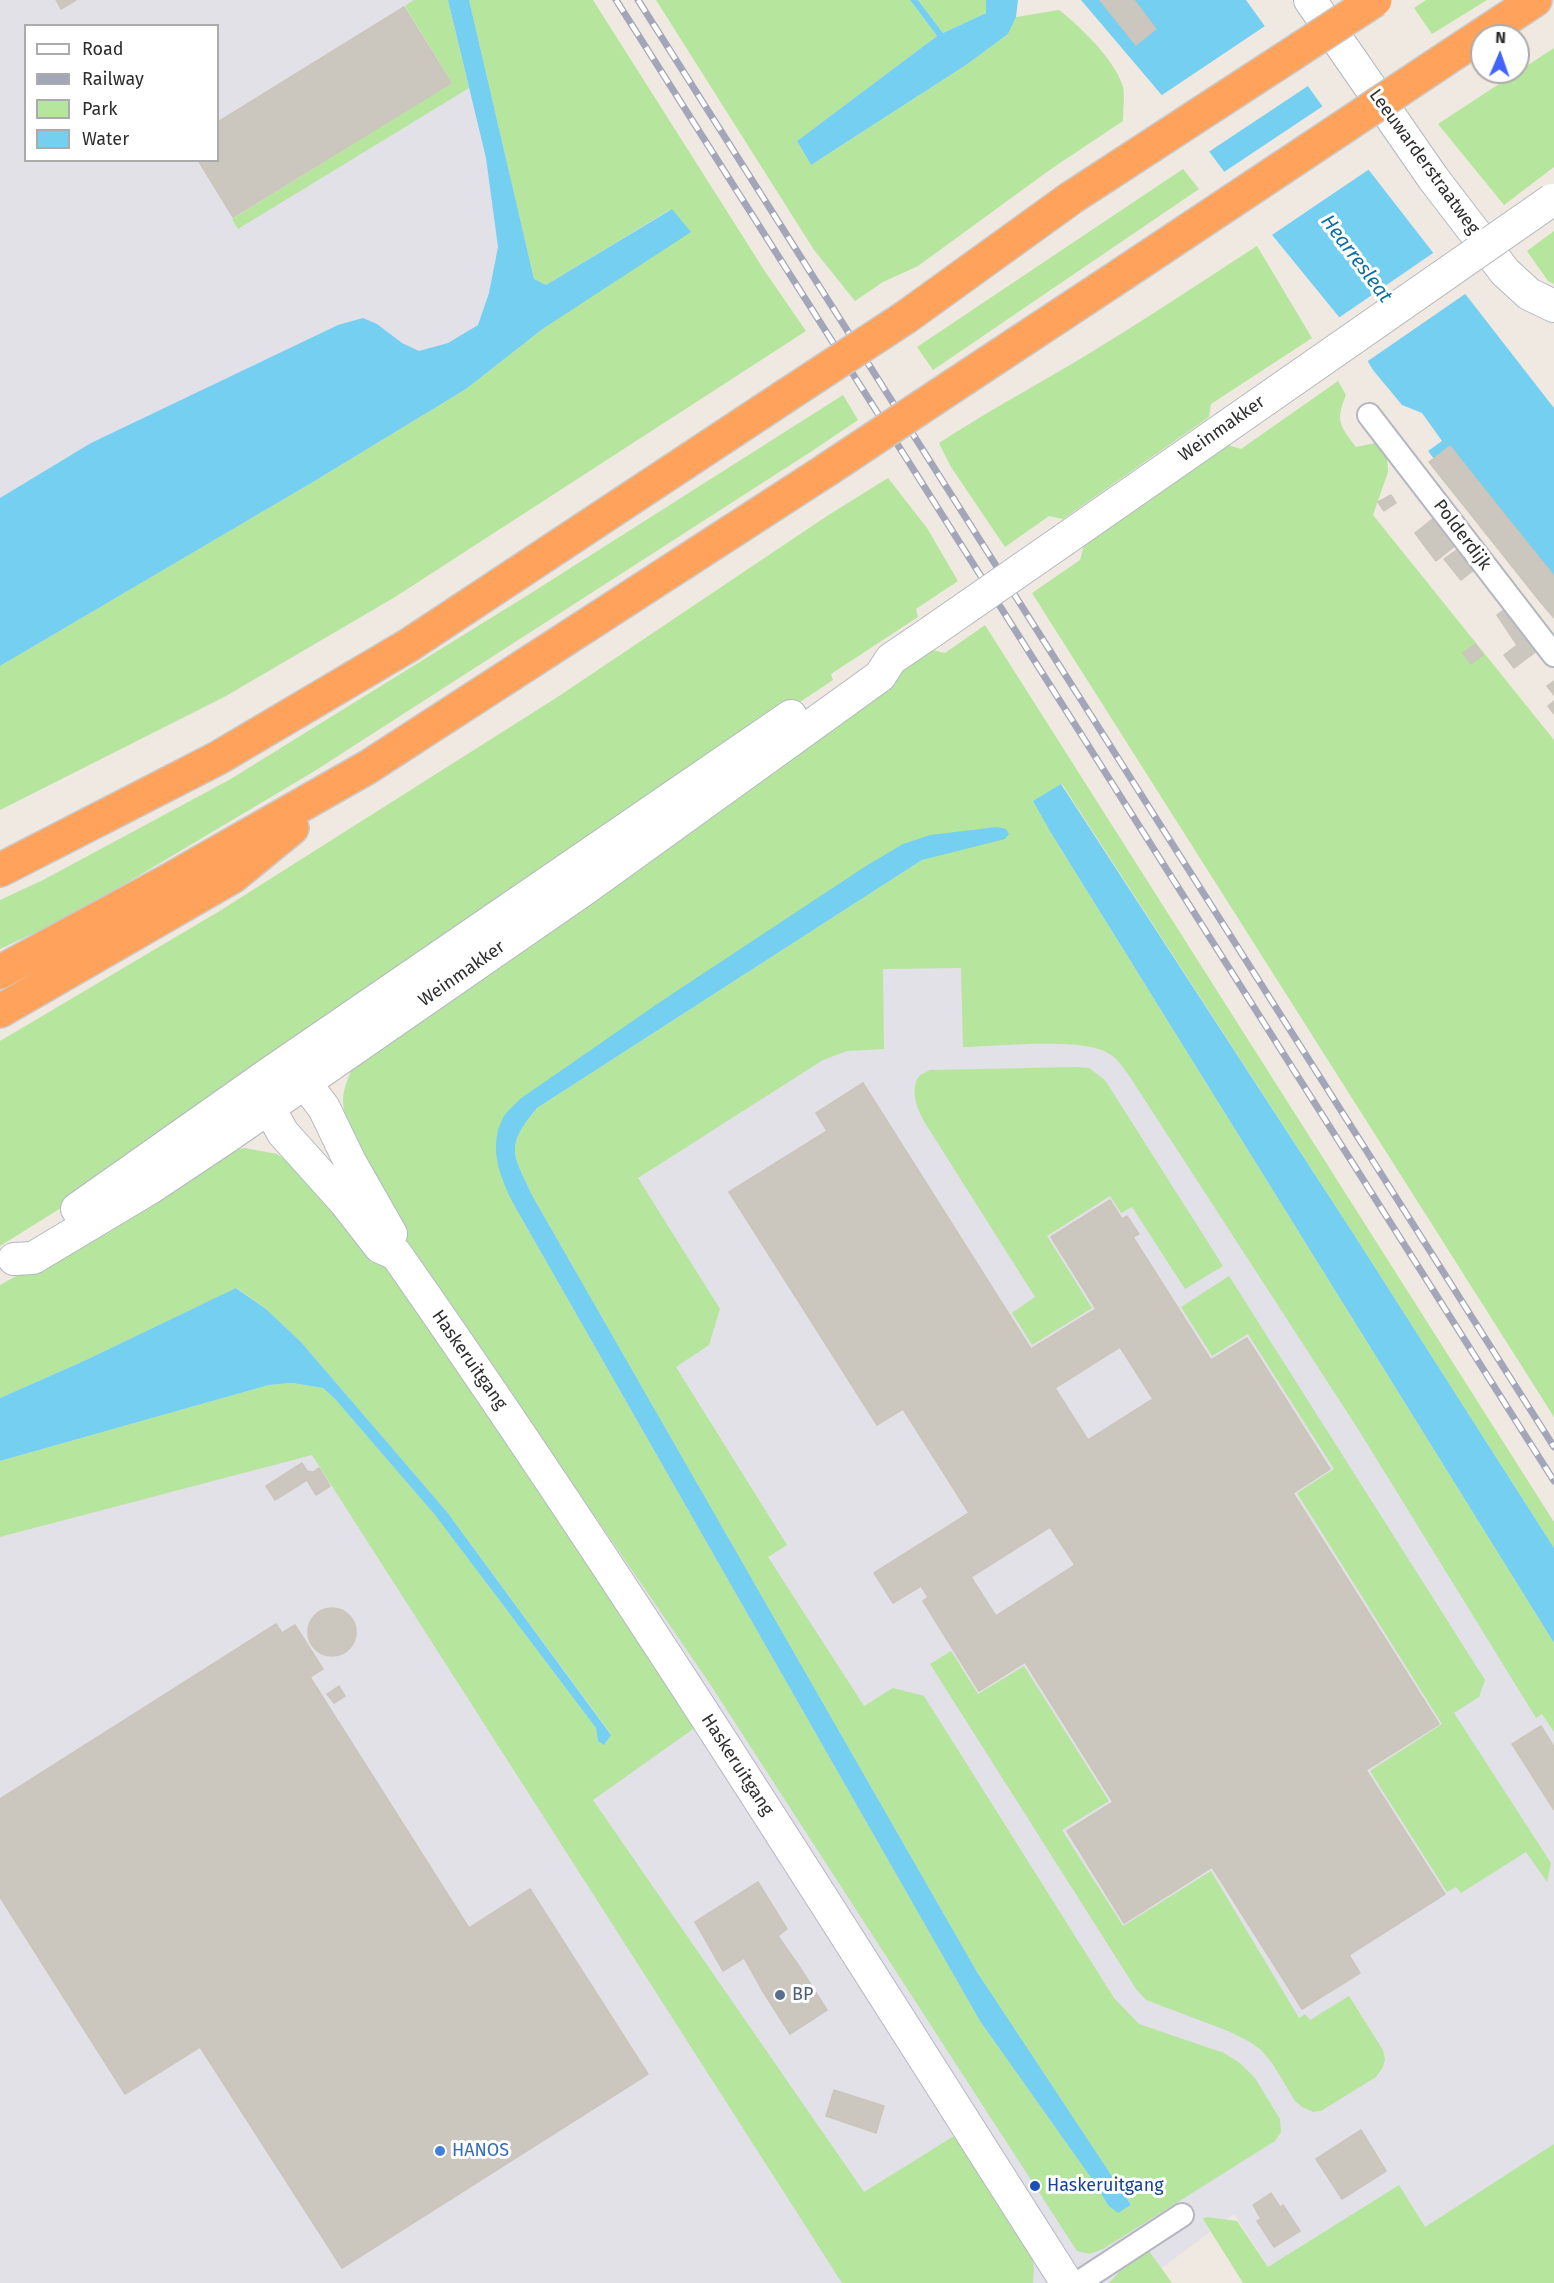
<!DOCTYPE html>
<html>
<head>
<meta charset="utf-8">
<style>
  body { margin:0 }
  #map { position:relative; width:1554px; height:2283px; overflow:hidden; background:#efe9e1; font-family:"Fira Sans",sans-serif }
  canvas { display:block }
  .legend { position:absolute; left:24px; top:24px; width:195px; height:138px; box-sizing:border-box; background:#fff; border:2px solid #ababab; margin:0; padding:8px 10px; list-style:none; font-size:18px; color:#2e2e2e }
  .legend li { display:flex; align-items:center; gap:12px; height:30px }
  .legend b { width:30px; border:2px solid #ababab }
  .north { position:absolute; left:1470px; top:24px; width:60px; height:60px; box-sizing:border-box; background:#fff; border:2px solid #ababab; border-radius:50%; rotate:2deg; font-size:16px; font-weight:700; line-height:24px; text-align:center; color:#2e2e2e }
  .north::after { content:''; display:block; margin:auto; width:21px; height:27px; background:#4264fb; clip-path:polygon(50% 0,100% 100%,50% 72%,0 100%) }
</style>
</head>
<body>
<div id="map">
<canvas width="1554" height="2283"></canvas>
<ul class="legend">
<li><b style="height:8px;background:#fff"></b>Road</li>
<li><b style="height:8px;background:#a3a6b8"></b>Railway</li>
<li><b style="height:16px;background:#b6e59e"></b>Park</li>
<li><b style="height:16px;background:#75cff0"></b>Water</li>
</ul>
<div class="north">N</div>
</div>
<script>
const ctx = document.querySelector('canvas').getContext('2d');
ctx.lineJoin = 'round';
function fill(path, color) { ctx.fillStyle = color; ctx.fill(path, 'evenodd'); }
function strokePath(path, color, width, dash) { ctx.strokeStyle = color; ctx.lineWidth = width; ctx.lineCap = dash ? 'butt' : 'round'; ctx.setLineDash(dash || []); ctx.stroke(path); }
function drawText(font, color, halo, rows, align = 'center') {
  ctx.font = font + ' "Fira Sans",sans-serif'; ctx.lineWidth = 6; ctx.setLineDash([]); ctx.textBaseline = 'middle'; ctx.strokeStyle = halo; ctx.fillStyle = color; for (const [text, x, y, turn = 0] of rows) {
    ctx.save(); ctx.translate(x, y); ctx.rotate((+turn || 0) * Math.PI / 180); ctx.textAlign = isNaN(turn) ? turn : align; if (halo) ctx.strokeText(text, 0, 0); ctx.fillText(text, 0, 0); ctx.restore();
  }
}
fill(new Path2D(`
  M 0,0 L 520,0 L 623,149 L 598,266 L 0,586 ZM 26,26 L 218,26 L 218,160 L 26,160 Z
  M 1008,866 L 1554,1731 L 1554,2283 L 1279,2283 L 1234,2214 L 1142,2283 L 0,2283 L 0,1537 L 312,1453 L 533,1142 Z`), '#e3e1e8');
fill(new Path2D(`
  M 414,0 L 448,0 L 469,88 L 238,229 L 232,219 L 452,83 L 405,6 Z
  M 469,0 L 593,0 L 766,273 L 806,331 L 395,597 L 226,696 L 0,810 L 0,666 L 313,482 L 466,389 L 544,328 L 671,209 L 546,285 L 534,279 Z
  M 656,0 L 910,0 L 937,36 L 797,141 L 811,165 L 966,65 L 1008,34 L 1016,17 L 1059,10 C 1081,27 1115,60 1123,87 C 1125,97 1123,110 1123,121 L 1051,169 L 918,266 L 883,282 L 855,301 L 814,250 Z
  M 918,0 L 986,0 L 986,13 L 943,33 Z
  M 1426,0 L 1487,0 L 1432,34 L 1414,8 Z
  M 1554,48 L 1554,167 L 1504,205 L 1438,124 Z
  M 1183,169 L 1199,189 L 933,370 L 917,347 Z
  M 1554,231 L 1554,284 L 1548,281 L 1527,251 Z
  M 1257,246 L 1312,338 L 1211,404 L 1209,417 L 1063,519 L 1049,516 L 1005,547 L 951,467 L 939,443 C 985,413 1033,387 1080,359 C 1140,323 1198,284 1257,246 Z
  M 1338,381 L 1346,395 C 1335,421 1340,426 1356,447 L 1375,443 L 1387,455 L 1388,472 L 1373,515 L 1554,740 L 1554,1417 L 1032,593 L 1080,560 L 1084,545 L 1228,445 L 1241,449 Z
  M 843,395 L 858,420 L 812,451 L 313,772 L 71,916 L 0,949 L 0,900 L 43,880 L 229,780 L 528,595 Z
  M 888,478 L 927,528 L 958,581 L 916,609 L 918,617 L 831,674 L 833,680 L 677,784 L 101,1183 L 0,1246 L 0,1041 L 218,912 L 556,698 L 827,516 Z
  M 985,625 L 1554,1522 L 1554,1548 L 1351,1230 L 1062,784 L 1034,801 L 1051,833 L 1554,1643 L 1554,1732 L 1542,1714 L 1536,1718 L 1358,1429 L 1130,1077 C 1123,1067 1116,1056 1104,1051 C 1077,1038 997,1046 963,1047 L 961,968 L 883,969 L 884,1049 L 847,1051 L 823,1060 L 638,1178 L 720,1309 L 709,1345 L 676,1367 L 787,1545 L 768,1557 L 864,1706 L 893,1688 L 924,1696 L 1114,1998 L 1139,2024 L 1224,2053 L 1240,2063 L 1255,2078 L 1280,2119 L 1281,2132 L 1275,2141 L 1103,2249 L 1090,2254 L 1077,2251 L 708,1681 L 413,1251 C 393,1218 343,1137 343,1100 C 343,1090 348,1078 352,1069 L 932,650 L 945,653 ZM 974,829 L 961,849 L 922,860 L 537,1108 C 504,1148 513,1153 533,1197 L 977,1972 L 1131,2205 L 1121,2211 L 1108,2205 L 1094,2182 L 980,2021 L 514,1205 C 504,1185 498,1167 496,1144 L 663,1000 Z
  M 1077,1067 L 1089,1068 L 1105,1080 L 1223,1266 L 1185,1289 L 1132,1207 L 1121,1213 L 1110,1196 L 1047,1236 L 1092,1308 L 1032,1345 L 1012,1313 L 1035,1297 L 925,1123 C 917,1109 909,1089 920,1075 L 930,1070 Z
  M 245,1148 L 277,1154 L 295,1167 L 372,1247 L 664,1675 L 696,1727 L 593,1800 L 864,2192 L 954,2136 L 1032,2257 L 1034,2268 L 1033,2283 L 842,2283 L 312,1455 L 0,1537 L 0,1461 L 269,1385 L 292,1383 L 323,1388 L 335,1399 L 435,1515 L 596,1728 L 598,1741 L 605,1744 L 611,1734 L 447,1512 L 301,1342 L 266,1309 L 237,1288 L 86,1360 L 0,1398 L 0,1285 L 53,1256 L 230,1151 Z
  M 1229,1276 L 1485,1680 L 1479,1697 L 1454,1713 L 1551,1863 L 1547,1882 L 1526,1852 L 1461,1893 L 1456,1887 L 1447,1892 L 1370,1771 L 1442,1724 L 1297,1493 L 1334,1469 L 1248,1334 L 1212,1356 L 1181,1307 Z
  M 951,1651 L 978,1694 L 1024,1666 L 1109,1801 L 1062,1830 L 1123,1926 L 1211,1871 L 1299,2018 L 1305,2014 L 1310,2020 L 1349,1996 L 1383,2050 L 1385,2059 L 1383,2067 L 1376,2077 L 1321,2111 L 1313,2112 L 1302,2107 L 1295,2101 L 1272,2063 L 1261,2050 L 1250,2042 L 1228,2031 L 1146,2000 L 1136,1989 L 930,1664 Z
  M 1554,2144 L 1554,2283 L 1243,2283 L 1203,2219 L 1206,2217 L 1237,2221 L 1268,2267 L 1399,2185 L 1425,2227 Z
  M 1149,2251 L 1172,2283 L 1109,2283 L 1121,2270 Z`), '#b6e59e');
fill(new Path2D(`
  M 448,0 L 469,0 L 534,279 L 546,285 L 672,209 L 691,232 L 544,328 L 466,389 L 313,482 L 0,666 L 0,498 L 91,443 L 338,325 L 363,318 L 377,324 L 402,343 L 419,351 L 448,343 L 478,325 L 489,293 L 498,247 L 486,158 Z
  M 910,0 L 918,0 L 943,33 L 986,13 L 986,0 L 1018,0 L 1016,17 L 1008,34 L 966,65 L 811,165 L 797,141 L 937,36 Z
  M 1081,0 L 1246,0 L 1361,160 L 1554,408 L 1554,615 L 1428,451 L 1442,441 L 1422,413 L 1402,405 L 1373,370 L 1348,328 L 1264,225 L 1205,146 Z
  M 1061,784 L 1351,1230 L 1554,1548 L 1554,1643 L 1051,833 L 1033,801 Z
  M 997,827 L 1006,829 L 1009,834 L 1005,839 L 922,860 L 537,1108 C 504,1148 513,1153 533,1197 L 977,1972 L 1131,2205 L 1118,2213 L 1108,2205 L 1094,2182 L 980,2021 L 514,1205 C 501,1179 488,1149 502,1120 C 505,1112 515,1105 520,1099 L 663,1000 L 866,866 L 903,844 L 930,835 Z
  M 236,1288 L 266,1309 L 301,1342 L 447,1512 L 611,1735 L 604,1745 L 598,1741 L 596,1728 L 435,1515 L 335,1399 L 323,1388 L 292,1383 L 269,1385 L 0,1461 L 0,1398 L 86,1360 Z`), '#75cff0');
fill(new Path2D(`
  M 1268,24 L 1311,84 L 1207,153 L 1159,97 Z
  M 1326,104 L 1371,168 L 1269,237 L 1221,174 Z
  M 1436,251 L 1468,292 L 1365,363 L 1346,330 L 1337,319 Z`), '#efe9e1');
const building = new Path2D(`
  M 56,0 L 76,0 L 61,9 Z
  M 1100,0 L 1134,0 L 1156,29 L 1136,45 Z
  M 404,7 L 451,83 L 233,217 L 198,160 L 218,160 L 218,122 Z
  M 1450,446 L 1504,514 L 1484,531 L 1429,462 Z
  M 1391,495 L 1396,503 L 1384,511 L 1378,502 Z
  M 1504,514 L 1554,576 L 1554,587 L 1538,599 L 1484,531 Z
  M 1435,517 L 1456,545 L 1436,561 L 1415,533 Z
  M 1458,549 L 1474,570 L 1461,580 L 1444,559 Z
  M 1554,587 L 1554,618 L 1538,599 Z
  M 1506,608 L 1538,650 L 1514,668 L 1504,655 L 1517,645 L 1497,615 Z
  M 1475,644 L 1483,655 L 1471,664 L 1463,653 Z
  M 1554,681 L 1554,695 L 1547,686 Z
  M 1554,701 L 1554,714 L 1548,706 Z
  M 863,1083 L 1031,1349 L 1096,1309 L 1051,1237 L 1110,1200 L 1122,1219 L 1127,1216 L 1139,1234 L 1133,1237 L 1211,1360 L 1247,1338 L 1330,1469 L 1293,1493 L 1439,1724 L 1366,1770 L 1445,1894 L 1349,1955 L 1360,1973 L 1302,2009 L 1212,1867 L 1124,1923 L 1067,1831 L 1113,1802 L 1025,1662 L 979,1691 L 923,1601 L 928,1597 L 921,1586 L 893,1603 L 874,1573 L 969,1513 L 903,1409 L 877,1425 L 729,1192 L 827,1131 L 816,1113 ZM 1120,1347 L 1153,1399 L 1088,1440 L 1055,1388 ZM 1050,1527 L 1075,1565 L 996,1616 L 971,1577 Z
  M 302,1463 L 307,1471 L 313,1472 L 319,1468 L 330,1486 L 316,1495 L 307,1480 L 275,1500 L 266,1486 Z
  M308 1632a24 24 0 1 1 48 0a24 24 0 1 1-48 0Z
  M 276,1624 L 282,1633 L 295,1625 L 323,1669 L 310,1677 L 469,1928 L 530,1889 L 648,2074 L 342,2268 L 200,2047 L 125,2094 L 0,1897 L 0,1799 Z
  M 339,1686 L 345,1696 L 334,1703 L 327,1694 Z
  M 1541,1726 L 1554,1747 L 1554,1810 L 1512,1744 Z
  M 758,1882 L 787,1929 L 778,1936 L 799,1966 L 762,1990 L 744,1958 L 723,1971 L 695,1922 Z
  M 799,1966 L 827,2010 L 790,2034 L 762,1990 Z
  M 834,2090 L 884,2106 L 876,2133 L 826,2116 Z
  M 1361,2130 L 1386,2171 L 1342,2199 L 1316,2159 Z
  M 1271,2193 L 1280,2207 L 1283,2205 L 1300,2231 L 1274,2247 L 1257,2221 L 1261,2219 L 1253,2205 Z`);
fill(building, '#cbc7bf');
strokePath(building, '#cbc5ba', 1.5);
const street = new Path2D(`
  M 1369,415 L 1554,655
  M 1078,2283 L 1182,2215`);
const secondary = new Path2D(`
  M 1310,0 L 1433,178 L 1505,272 L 1529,294 L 1554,306
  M 1065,539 L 1226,427
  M 270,1073 L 269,1108 L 283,1133 L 345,1202 L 380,1247 L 396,1254 C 631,1590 847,1938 1067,2283
  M 284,1077 L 305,1083 L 324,1108 L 350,1162 L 391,1234
  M 77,1209 L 270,1073 L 791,716
  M 14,1259 L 33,1258 L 150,1188 L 228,1136 L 586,888 L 880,676 L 891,659 L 931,632`);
const highway = new Path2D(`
  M 1441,62 L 1535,0
  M 906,317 L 1071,198
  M 953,386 L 1121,275
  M 0,870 L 218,758 L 409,645 L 784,397
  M 0,972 L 166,882 L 368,767 L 825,471
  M 0,1011 L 232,877 L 292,828`);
strokePath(street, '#b4b7c1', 26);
strokePath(secondary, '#b4b7c1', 34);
strokePath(highway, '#c9c9c9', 36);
strokePath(street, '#fff', 22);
strokePath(secondary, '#fff', 32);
strokePath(highway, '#ffa35c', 33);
const rail = new Path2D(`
  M 616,0 L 1554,1481
  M 638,0 L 1554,1447`);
strokePath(rail, '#a3a6b8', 7);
strokePath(rail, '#fff', 4.5, [14]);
const secondaryBridge = new Path2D(`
  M 1226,427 L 1552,200
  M 931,632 L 1065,539`);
const highwayBridge = new Path2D(`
  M 1071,198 L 1375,0
  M 1121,275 L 1441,62
  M 784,397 L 906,317
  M 825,471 L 953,386`);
strokePath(secondaryBridge, '#b4b7c1', 34, []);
strokePath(highwayBridge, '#c9c9c9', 36, []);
strokePath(secondaryBridge, '#fff', 32);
strokePath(highwayBridge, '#ffa35c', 33);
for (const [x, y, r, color] of [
  [780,1995,6,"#5c6f8a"],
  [440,2151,6,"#3f7fe0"],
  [1035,2186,6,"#1a4fb4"]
]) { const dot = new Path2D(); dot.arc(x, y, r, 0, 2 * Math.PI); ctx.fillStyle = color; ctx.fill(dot); strokePath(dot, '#fff', 2); }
drawText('18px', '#2e2e2e', '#fff', [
  ["Leeuwarderstraatweg",1424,162,54],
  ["Weinmakker",1222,429,-35],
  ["Polderdijk",1462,535,53],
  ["Weinmakker",462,974,-35],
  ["Haskeruitgang",469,1360,55],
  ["Haskeruitgang",737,1765,57]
]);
drawText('18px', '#4e5e75', '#fff', [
  ["BP",792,1995]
], 'left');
drawText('18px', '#366cbe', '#fff', [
  ["HANOS",452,2151]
], 'left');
drawText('18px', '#164399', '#fff', [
  ["Haskeruitgang",1047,2186]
], 'left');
drawText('italic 20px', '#0d6fa3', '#fff', [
  ["Hearresleat",1356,259,53]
]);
</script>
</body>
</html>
